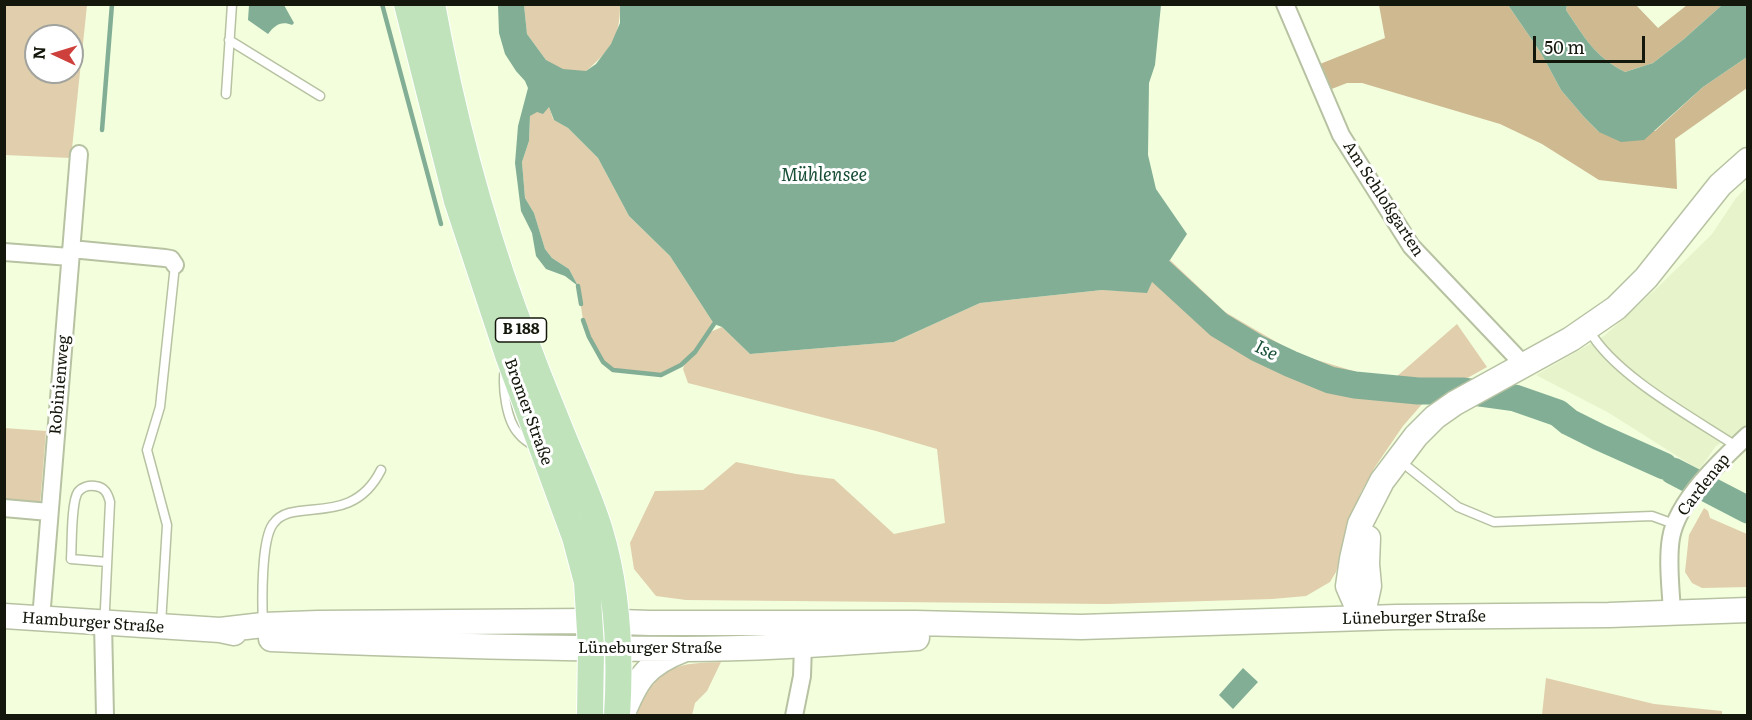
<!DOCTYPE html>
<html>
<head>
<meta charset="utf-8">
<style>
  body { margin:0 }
  #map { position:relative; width:1752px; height:720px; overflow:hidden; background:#f2fedc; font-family:Literata,serif }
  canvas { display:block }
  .frame { position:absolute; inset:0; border:6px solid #14180c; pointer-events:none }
  .north { position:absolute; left:24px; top:24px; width:60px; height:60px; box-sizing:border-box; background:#fff; border:2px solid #a1a39e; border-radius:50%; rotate:274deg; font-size:16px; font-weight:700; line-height:24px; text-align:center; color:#14180c }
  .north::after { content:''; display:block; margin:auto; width:21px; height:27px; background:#ce403b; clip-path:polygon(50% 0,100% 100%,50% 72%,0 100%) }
  .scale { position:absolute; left:1533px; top:36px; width:112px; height:27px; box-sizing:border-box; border:3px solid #14180c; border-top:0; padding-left:8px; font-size:18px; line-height:21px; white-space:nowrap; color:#14180c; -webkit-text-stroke:4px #fff; paint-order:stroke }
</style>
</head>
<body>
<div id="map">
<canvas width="1752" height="720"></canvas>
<div class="frame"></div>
<div class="north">N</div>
<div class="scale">50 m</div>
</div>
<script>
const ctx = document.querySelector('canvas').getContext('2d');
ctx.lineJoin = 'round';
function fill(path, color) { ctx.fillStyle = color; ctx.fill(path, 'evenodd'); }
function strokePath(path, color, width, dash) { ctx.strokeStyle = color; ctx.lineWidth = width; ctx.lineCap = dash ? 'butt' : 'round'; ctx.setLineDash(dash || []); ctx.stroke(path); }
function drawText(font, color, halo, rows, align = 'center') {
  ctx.font = font + ' Literata,serif'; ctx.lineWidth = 6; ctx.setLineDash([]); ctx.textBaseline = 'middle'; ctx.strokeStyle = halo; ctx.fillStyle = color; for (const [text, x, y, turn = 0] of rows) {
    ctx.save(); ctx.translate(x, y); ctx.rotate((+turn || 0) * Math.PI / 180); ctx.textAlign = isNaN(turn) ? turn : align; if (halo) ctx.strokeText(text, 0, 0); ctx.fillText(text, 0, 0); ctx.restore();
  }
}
fill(new Path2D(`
  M 1747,187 L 1747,426 L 1716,446 L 1699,470 L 1609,413 L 1536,375 L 1604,336 L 1657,288 L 1712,234 L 1736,198 Z`), '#e7f4cb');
fill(new Path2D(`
  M 5,5 L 87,5 L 71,158 L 5,155 ZM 36,36 L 72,36 L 72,72 L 36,72 Z
  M 524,5 L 620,5 C 620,40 609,51 584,73 C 572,84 561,95 549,106 L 553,119 L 568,128 L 598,158 L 629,216 L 670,256 L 714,324 L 708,333 L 722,327 L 750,354 L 894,342 L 980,303 L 1102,290 L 1147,292 L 1158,269 L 1170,260 L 1225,312 L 1297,354 L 1360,373 L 1395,378 L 1457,324 L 1487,367 L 1423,403 L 1403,426 L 1375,467 L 1361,492 L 1350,519 L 1336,572 L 1330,582 L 1306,596 L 1272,599 L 1107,604 L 686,600 L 656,596 L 634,569 L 630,543 L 655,491 L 703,490 L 736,462 L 796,474 L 834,479 L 894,534 L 945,523 L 937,449 L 876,431 L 688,383 L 683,369 L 686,360 L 661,375 L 613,370 L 603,362 L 589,337 L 583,320 L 578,286 L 569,269 L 552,258 L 545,249 L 534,213 L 525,198 L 522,162 L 529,141 L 530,116 L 546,60 L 527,34 Z
  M 4,428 L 46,431 L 40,505 L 5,504 Z
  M 1704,508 L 1708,511 L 1710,518 L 1747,534 L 1747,587 L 1702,588 L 1692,583 L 1685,572 L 1689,535 Z
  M 721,662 L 707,691 L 695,703 L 692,715 L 637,716 L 640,704 L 650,683 L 653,685 C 668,662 697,663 721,662 Z
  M 1546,678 L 1654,704 L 1722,711 L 1722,715 L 1542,715 Z`), '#e0ceac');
fill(new Path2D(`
  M 1379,5 L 1508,5 L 1541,53 L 1561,90 L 1584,117 L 1599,132 L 1655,131 L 1703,87 L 1747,57 L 1747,88 L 1675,139 L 1677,189 L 1599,180 L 1542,144 L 1500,124 L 1362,83 L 1347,83 L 1329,90 L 1320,64 L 1385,38 Z
  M 1567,5 L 1636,5 L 1658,28 L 1687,5 L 1722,5 L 1684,39 L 1653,63 L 1625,72 C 1594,56 1585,38 1566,10 Z`), '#ceb991');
fill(new Path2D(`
  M 249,5 L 284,5 L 294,23 L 292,25 C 281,20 274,26 268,34 L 248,20 Z
  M 498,5 L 524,5 L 527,34 L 546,60 L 563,69 L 586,71 L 596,64 L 611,44 L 620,23 L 620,5 L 1161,5 L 1155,65 L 1149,83 L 1148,155 L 1156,189 L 1187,234 L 1170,260 L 1158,269 L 1147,293 L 1102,290 L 980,303 L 894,342 L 750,354 L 722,327 L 714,324 L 670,256 L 629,216 L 598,158 L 568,128 L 554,120 L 549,107 L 543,114 L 537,112 L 530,116 L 529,141 L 522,162 L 525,198 L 534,213 L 545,249 L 552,258 L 569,269 L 578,286 L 565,276 L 546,269 L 536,256 L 532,233 L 521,211 L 515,163 L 518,126 L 528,88 L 525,81 L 516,71 L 505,54 L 499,33 Z
  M 1508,5 L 1567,5 L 1566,10 C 1585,38 1594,56 1625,72 L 1653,63 L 1684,39 L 1722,5 L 1747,5 L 1747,57 L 1703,87 L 1644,140 L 1621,142 L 1599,132 L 1584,117 L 1561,90 L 1541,53 Z
  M 1243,668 L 1258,682 L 1233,709 L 1219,695 Z`), '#82ae96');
strokePath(new Path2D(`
  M 382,4 L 441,224
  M 102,130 L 112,4
  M 578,286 L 581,304
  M 583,320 L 589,337 L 603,362 L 613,370 L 661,375 L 681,365 L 695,352 L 714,324`), '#82ae96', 4.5);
strokePath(new Path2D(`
  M 1133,242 L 1158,269 L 1219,325 L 1257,348 L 1291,364 L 1330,380 L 1355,385 L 1418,391 L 1464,391 L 1515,398 L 1558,413 L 1569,422 L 1599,437 L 1664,466
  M 1673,471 L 1748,510`), '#82ae96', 27);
const lane = new Path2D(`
  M 229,40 L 320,96
  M 226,94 L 232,4
  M 1589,330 C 1614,375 1692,417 1736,446
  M 505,368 C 502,386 506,421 519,434 C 523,439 529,443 535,446
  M 1409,468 L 1458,507 L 1494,522 L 1652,516 L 1674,524
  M 103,620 L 105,609 L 110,502 C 108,494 105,487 95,486 C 89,485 82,487 78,492 C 71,502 72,545 71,559 L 107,562
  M 161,624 L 167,525 L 147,450 L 160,407 L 175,265
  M 263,624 C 262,602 261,540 273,524 C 293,495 351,530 381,470`);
const street = new Path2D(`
  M 1285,4 L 1341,135 L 1411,246 L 1524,365
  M 71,249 L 165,258 L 171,259 L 175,265
  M 4,252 L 70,257
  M 4,508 L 49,512
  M 1672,613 C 1671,590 1667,561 1671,538 C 1677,501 1721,460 1748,435
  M 41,619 L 79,154
  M 103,623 L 105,716
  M 794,716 L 802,676 L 803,645`);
const secondary = new Path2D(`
  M 4,616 L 220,630 L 234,633
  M 1362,618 L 1348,586 L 1352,559 L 1360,524 L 1382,481 L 1416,436 L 1435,417 L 1455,403 L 1571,339 L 1616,308 L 1646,278 L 1720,185 L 1748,160
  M 1362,618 L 1369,586 L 1367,564 L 1368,538
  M 220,630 L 263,625 L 318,623 L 590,621 L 650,623 L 915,623 L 1081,627 L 1397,617 L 1609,615 L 1748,610
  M 271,639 C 409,645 547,649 685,649 C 762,649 839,643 917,638
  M 622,716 C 636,680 646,664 683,650`);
const primary = new Path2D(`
  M 407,4 L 457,201 L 508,355 L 575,537 L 587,582 L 591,648 L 590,716
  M 432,4 C 451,108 478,212 514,311 C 529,352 545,393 562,434 C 575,466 590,498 600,531 C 618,591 621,653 617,716`);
strokePath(lane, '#b7c2a2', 11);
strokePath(street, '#b7c2a2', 20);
strokePath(secondary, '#b7c2a2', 27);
strokePath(primary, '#fff', 28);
strokePath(lane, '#fff', 8);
strokePath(street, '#fff', 16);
strokePath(secondary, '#fff', 24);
strokePath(primary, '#c0e3bb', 26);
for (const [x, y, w] of [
  [521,330,51]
]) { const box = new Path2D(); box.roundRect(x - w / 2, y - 12, w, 24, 4.5); ctx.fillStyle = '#fff'; ctx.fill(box); strokePath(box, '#14180c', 1.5); }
drawText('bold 15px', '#14180c', null, [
  ["B 188",521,330]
]);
drawText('16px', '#14180c', '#fff', [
  ["Am Schloßgarten",1383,199,57],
  ["Robinienweg",60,385,-85],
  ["Bromer Straße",528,412,70],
  ["Cardenap",1704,485,-52],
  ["Lüneburger Straße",1414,618,-1],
  ["Hamburger Straße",93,623,4],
  ["Lüneburger Straße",650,648]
]);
drawText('italic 18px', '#174e36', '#fff', [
  ["Mühlensee",824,176],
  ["Ise",1266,351,26]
]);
</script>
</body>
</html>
